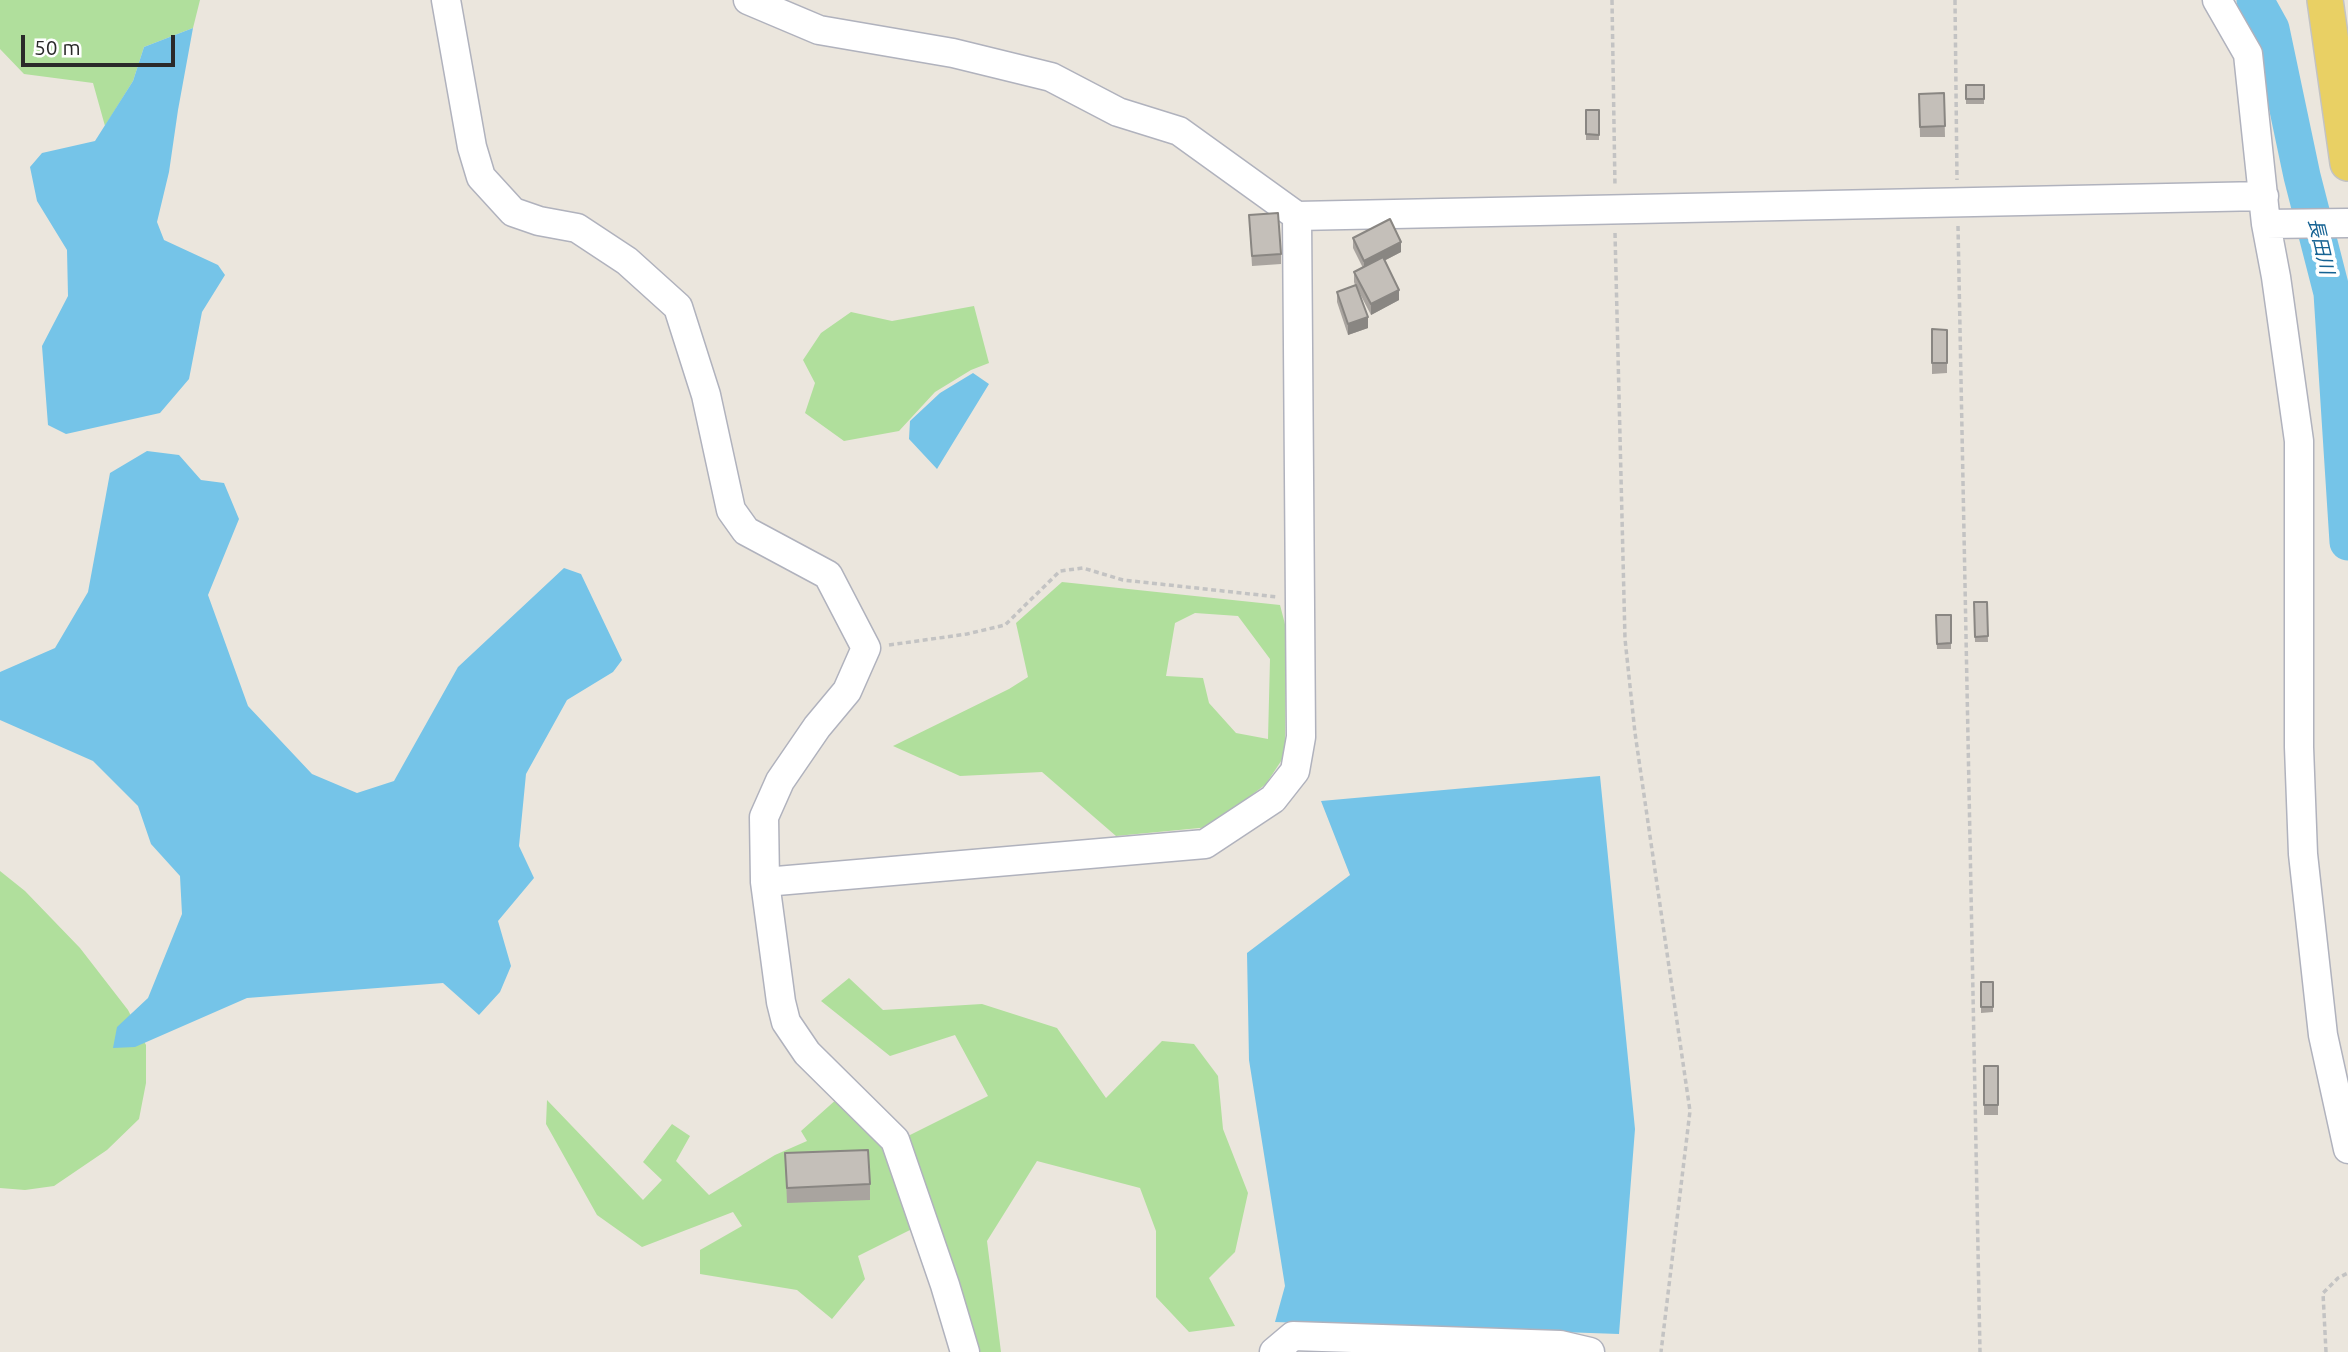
<!DOCTYPE html>
<html>
<head>
<meta charset="utf-8">
<style>
  body { margin:0 }
  #map { position:relative; width:2348px; height:1352px; overflow:hidden; background:#ebe6dd; font-family:Ubuntu,sans-serif }
  canvas { display:block }
  .scale { position:absolute; left:21px; top:35px; width:154px; height:32px; box-sizing:border-box; border:4px solid #2a2a2a; border-top:0; padding-left:9px; font-size:21px; line-height:24px; white-space:nowrap; color:#2a2a2a; -webkit-text-stroke:5px #fff; paint-order:stroke }
</style>
</head>
<body>
<div id="map">
<canvas width="2348" height="1352"></canvas>
<div class="scale">50 m</div>
</div>
<script>
const ctx = document.querySelector('canvas').getContext('2d');
ctx.lineJoin = 'round';
function fill(path, color) { ctx.fillStyle = color; ctx.fill(path, 'evenodd'); }
function strokePath(path, color, width, dash) { ctx.strokeStyle = color; ctx.lineWidth = width; ctx.lineCap = dash ? 'butt' : 'round'; ctx.setLineDash(dash || []); ctx.stroke(path); }
function drawText(font, color, halo, rows, align = 'center') {
  ctx.font = font + ' Ubuntu,"Noto Sans JP",sans-serif'; ctx.lineWidth = 7; ctx.setLineDash([]); ctx.textBaseline = 'middle'; ctx.strokeStyle = halo; ctx.fillStyle = color; for (const [text, x, y, turn = 0] of rows) {
    ctx.save(); ctx.translate(x, y); ctx.rotate((+turn || 0) * Math.PI / 180); ctx.textAlign = isNaN(turn) ? turn : align; if (halo) ctx.strokeText(text, 0, 0); ctx.fillText(text, 0, 0); ctx.restore();
  }
}
fill(new Path2D(`
  M 0,0 L 200,0 L 193,28 L 144,47 L 133,81 L 105,126 L 93,83 L 24,74 L 0,49 Z
  M 974,306 L 989,363 L 971,370 L 935,392 L 899,431 L 844,441 L 805,413 L 815,383 L 803,360 L 821,333 L 851,312 L 892,321 Z
  M 1062,582 L 1280,605 L 1286,628 L 1285,755 L 1266,784 L 1210,827 L 1116,836 L 1042,772 L 960,776 L 893,746 L 1009,689 L 1028,677 L 1016,623 ZM 1195,613 L 1238,616 L 1270,659 L 1268,739 L 1236,733 L 1209,703 L 1203,678 L 1166,676 L 1175,623 Z
  M 0,871 L 25,891 L 80,948 L 128,1010 L 146,1045 L 146,1083 L 139,1119 L 107,1150 L 54,1186 L 25,1190 L 0,1188 Z
  M 849,978 L 883,1010 L 982,1004 L 1057,1028 L 1106,1098 L 1162,1041 L 1194,1044 L 1218,1076 L 1223,1129 L 1248,1193 L 1235,1252 L 1209,1278 L 1235,1326 L 1189,1332 L 1156,1297 L 1156,1231 L 1140,1188 L 1037,1161 L 987,1241 L 1001,1352 L 966,1352 L 932,1219 L 858,1256 L 865,1279 L 832,1319 L 797,1290 L 700,1274 L 700,1250 L 742,1226 L 733,1212 L 642,1247 L 597,1215 L 546,1124 L 547,1100 L 643,1200 L 662,1180 L 643,1162 L 672,1124 L 690,1136 L 676,1161 L 709,1195 L 775,1155 L 807,1141 L 801,1131 L 838,1098 L 906,1137 L 988,1096 L 955,1035 L 890,1056 L 821,1001 Z`), '#b0df9c');
fill(new Path2D(`
  M 193,28 L 178,110 L 169,172 L 157,222 L 164,240 L 218,265 L 225,275 L 202,312 L 189,379 L 160,413 L 66,434 L 48,425 L 42,346 L 68,296 L 67,250 L 37,201 L 30,167 L 42,153 L 95,141 L 133,81 L 144,47 Z
  M 973,373 L 989,384 L 937,469 L 909,439 L 910,421 L 940,393 Z
  M 147,451 L 179,455 L 201,480 L 224,483 L 239,519 L 208,595 L 248,706 L 312,774 L 357,793 L 394,781 L 458,667 L 564,568 L 581,574 L 622,660 L 613,672 L 567,700 L 526,774 L 519,846 L 534,878 L 498,921 L 511,966 L 500,992 L 479,1015 L 443,983 L 247,998 L 135,1047 L 113,1048 L 117,1027 L 148,998 L 182,914 L 180,876 L 151,844 L 138,806 L 93,761 L 0,720 L 0,672 L 55,648 L 88,592 L 110,473 Z
  M 1600,776 L 1635,1129 L 1619,1334 L 1275,1322 L 1285,1286 L 1249,1060 L 1247,953 L 1350,875 L 1321,801 Z`), '#75c4e8');
strokePath(new Path2D(`
  M 2255,0 L 2271,29 L 2302,176 L 2332,293 L 2348,542`), '#75c4e8', 37);
const minor = new Path2D(`
  M 446,0 L 472,147 L 481,177 L 513,212 L 539,221 L 577,228 L 627,261 L 678,307 L 706,395 L 731,510 L 746,531 L 828,575 L 866,648 L 847,691 L 817,727 L 780,781 L 764,817 L 765,882 L 781,1002 L 786,1022 L 807,1053 L 895,1140 L 945,1285 L 965,1352
  M 748,0 L 819,30 L 953,53 L 1051,77 L 1118,112 L 1179,131 L 1297,216 L 2264,196
  M 2217,0 L 2248,54 L 2266,224 L 2276,277 L 2299,441 L 2299,747 L 2303,854 L 2323,1035 L 2348,1149
  M 2266,224 L 2348,223
  M 765,882 L 1205,844 L 1273,799 L 1295,771 L 1301,737 L 1297,216
  M 1274,1352 L 1293,1336 L 1560,1345 L 1590,1352`);
const major = new Path2D(`
  M 2325,0 L 2348,163`);
strokePath(minor, '#b0b2bd', 31);
strokePath(major, '#c3c3c3', 38);
strokePath(new Path2D(`
  M 1612,0 L 1615,187
  M 1955,0 L 1957,180
  M 1958,226 L 1980,1352
  M 1615,233 L 1625,639 L 1635,733 L 1690,1111 L 1661,1352
  M 889,645 L 967,634 L 1005,625 L 1060,571 L 1083,568 L 1123,580 L 1278,597
  M 2326,1352 L 2323,1293 L 2338,1278 L 2348,1273`), '#c3c3c3', 3.5, [5, 3.5]);
strokePath(minor, '#fff', 28);
strokePath(major, '#e9d064', 35);
fill(new Path2D(`
  M 1966,85 L 1984,85 L 1984,104 L 1966,104 Z
  M 1944,93 L 1945,137 L 1920,137 L 1919,94 Z
  M 1586,110 L 1599,110 L 1599,140 L 1586,140 Z
  M 1249,215 L 1281,254 L 1281,264 L 1252,266 Z
  M 1353,238 L 1401,252 L 1384,261 L 1399,300 L 1371,315 L 1358,290 L 1368,328 L 1348,335 L 1337,302 L 1337,292 L 1355,285 L 1354,282 L 1354,272 L 1363,268 L 1353,248 Z
  M 1932,329 L 1947,363 L 1947,373 L 1932,374 Z
  M 1974,602 L 1987,602 L 1988,642 L 1975,642 Z
  M 1936,615 L 1951,615 L 1951,649 L 1937,649 Z
  M 1981,982 L 1993,982 L 1993,1012 L 1981,1013 Z
  M 1984,1066 L 1998,1105 L 1998,1115 L 1984,1115 Z
  M 785,1153 L 870,1184 L 870,1200 L 787,1203 Z`), '#a9a49f');
fill(new Path2D(`
  M 1401,242 L 1401,252 L 1364,271 L 1364,261 Z
  M 1399,290 L 1399,300 L 1371,315 L 1371,304 Z
  M 1368,317 L 1368,328 L 1348,335 L 1348,324 Z`), '#898682');
const building = new Path2D(`
  M 1966,85 L 1984,85 L 1984,99 L 1966,99 Z
  M 1944,93 L 1945,126 L 1920,127 L 1919,94 Z
  M 1586,110 L 1599,110 L 1599,135 L 1586,134 Z
  M 1278,213 L 1281,254 L 1252,256 L 1249,215 Z
  M 1390,219 L 1401,242 L 1364,261 L 1353,238 Z
  M 1383,257 L 1399,290 L 1371,304 L 1354,272 Z
  M 1356,285 L 1368,317 L 1348,324 L 1337,292 Z
  M 1932,329 L 1947,330 L 1947,363 L 1932,363 Z
  M 1974,602 L 1987,602 L 1988,636 L 1975,637 Z
  M 1936,615 L 1951,615 L 1951,643 L 1937,644 Z
  M 1981,982 L 1993,982 L 1993,1007 L 1981,1007 Z
  M 1984,1066 L 1998,1066 L 1998,1105 L 1984,1105 Z
  M 868,1150 L 870,1184 L 787,1188 L 785,1153 Z`);
fill(building, '#c4bfb9');
strokePath(building, '#898682', 2);
drawText('italic 19px', '#156293', '#fff', [
  ["長田川",2321,246,77]
]);
</script>
</body>
</html>
